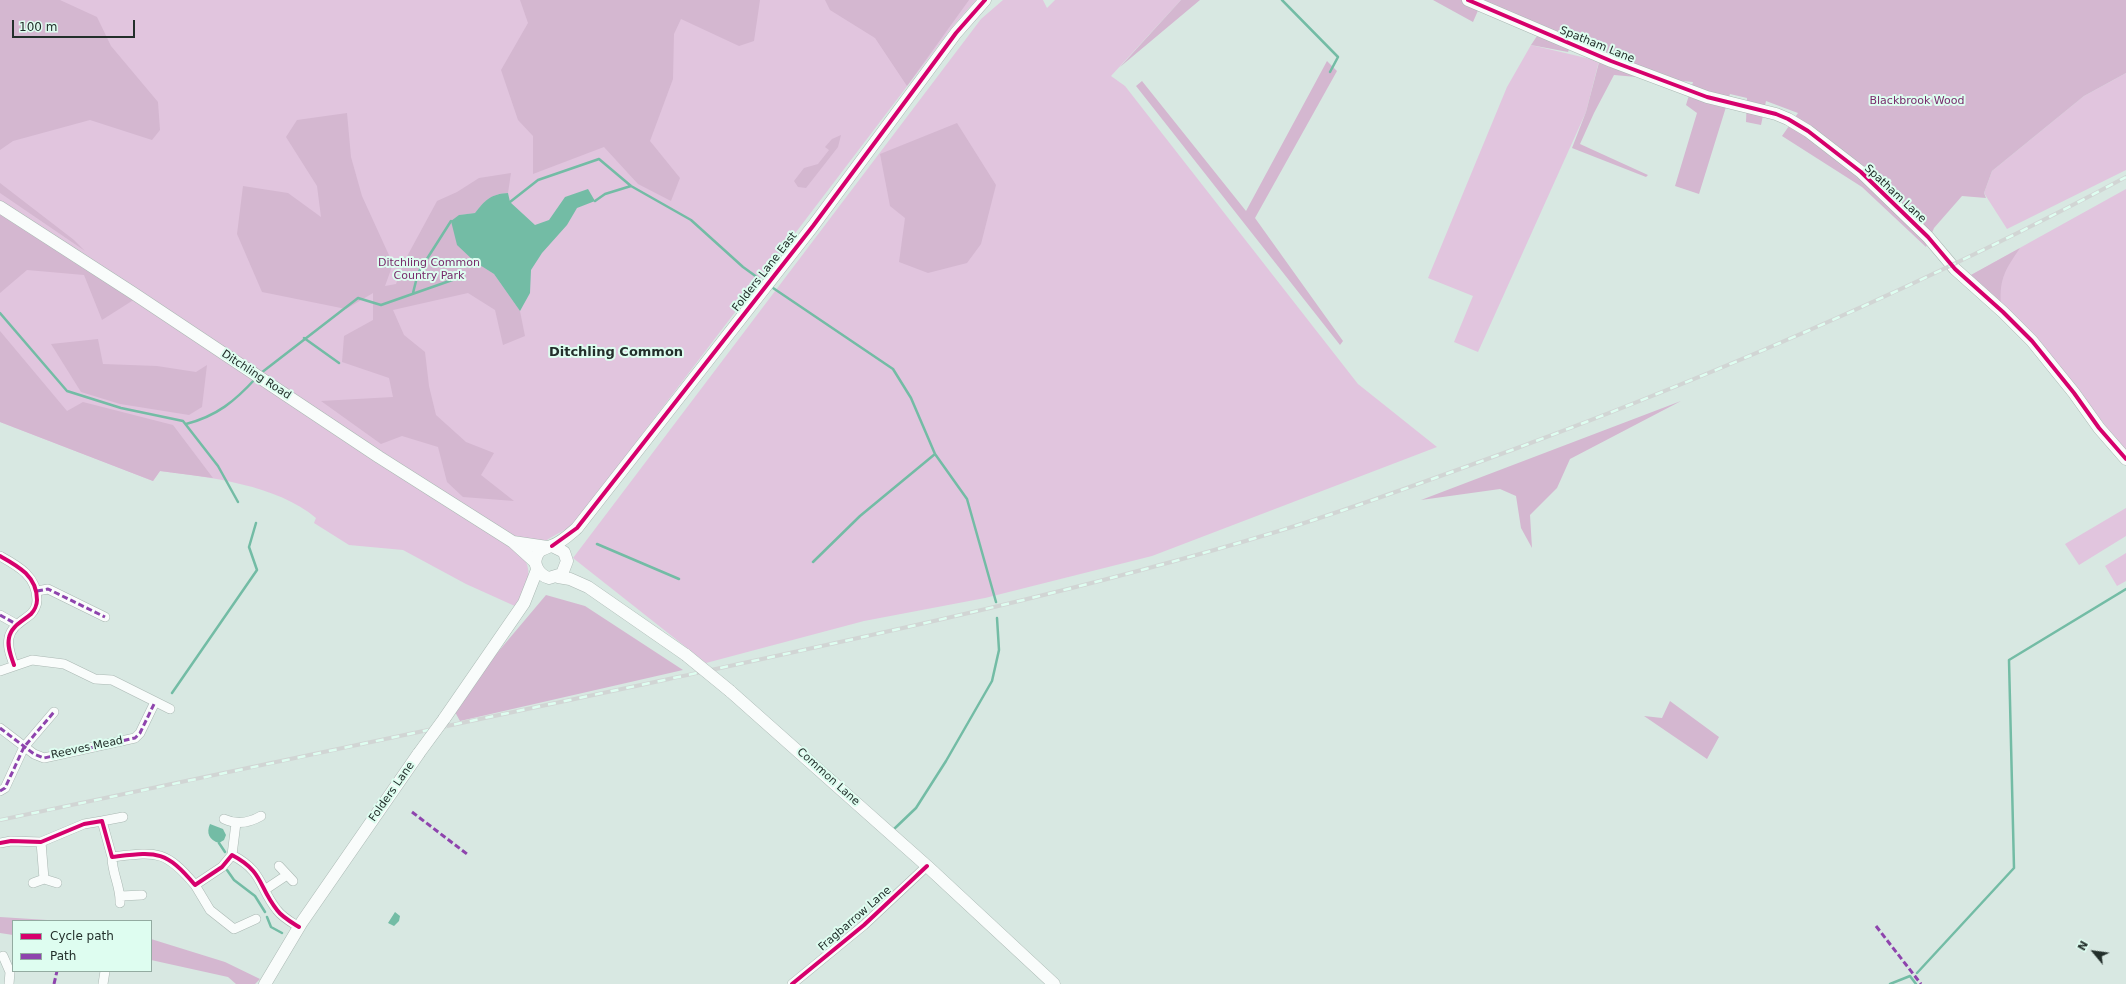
<!DOCTYPE html>
<html>
<head>
<meta charset="utf-8">
<style>
  body { margin:0 }
  #map { position:relative; width:2126px; height:984px; overflow:hidden; background:#d8e8e2; font-family:"DejaVu Sans",sans-serif }
  canvas { display:block }
  .legend { position:absolute; left:12px; top:920px; width:140px; height:52px; box-sizing:border-box; background:#defdf0; border:1px solid #93aba1; margin:0; padding:5px 7px; list-style:none; font-size:12px; color:#232f2b }
  .legend li { display:flex; align-items:center; gap:8px; height:20px }
  .legend b { width:20px; border:1px solid #93aba1 }
  .north { position:absolute; left:2074px; top:932px; width:40px; height:40px; -webkit-text-stroke:3px #defdf0; paint-order:stroke; rotate:299deg; font-size:11px; font-weight:700; line-height:16px; text-align:center; color:#232f2b }
  .north::after { content:''; display:block; margin:auto; width:14px; height:18px; background:#232f2b; clip-path:polygon(50% 0,100% 100%,50% 72%,0 100%) }
  .scale { position:absolute; left:12px; top:20px; width:123px; height:18px; box-sizing:border-box; border:2px solid #232f2b; border-top:0; padding-left:5px; font-size:12px; line-height:14px; white-space:nowrap; color:#232f2b; -webkit-text-stroke:3px #defdf0; paint-order:stroke }
</style>
</head>
<body>
<div id="map">
<canvas width="2126" height="984"></canvas>
<ul class="legend">
<li><b style="height:5px;background:#d6006c"></b>Cycle path</li>
<li><b style="height:5px;background:#8e44ad"></b>Path</li>
</ul>
<div class="north">N</div>
<div class="scale">100 m</div>
</div>
<script>
const ctx = document.querySelector('canvas').getContext('2d');
ctx.lineJoin = 'round';
function fill(path, color) { ctx.fillStyle = color; ctx.fill(path, 'evenodd'); }
function strokePath(path, color, width, dash) { ctx.strokeStyle = color; ctx.lineWidth = width; ctx.lineCap = dash ? 'butt' : 'round'; ctx.setLineDash(dash || []); ctx.stroke(path); }
function drawText(font, color, halo, rows, align = 'center') {
  ctx.font = font + ' "DejaVu Sans",sans-serif'; ctx.lineWidth = 4; ctx.setLineDash([]); ctx.textBaseline = 'middle'; ctx.strokeStyle = halo; ctx.fillStyle = color; for (const [text, x, y, turn = 0] of rows) {
    ctx.save(); ctx.translate(x, y); ctx.rotate((+turn || 0) * Math.PI / 180); ctx.textAlign = isNaN(turn) ? turn : align; if (halo) ctx.strokeText(text, 0, 0); ctx.fillText(text, 0, 0); ctx.restore();
  }
}
fill(new Path2D(`
  M 0,0 L 976,0 L 953,26 L 573,525 L 538,545 L 526,562 C 533,578 523,592 517,607 L 466,584 L 403,550 L 349,545 L 314,523 L 316,518 C 277,485 210,477 160,471 L 153,481 L 0,422 Z
  M 1003,0 L 1043,0 L 1047,8 L 1055,0 L 1181,0 L 1111,76 L 1125,86 L 1358,384 L 1437,447 L 1152,556 L 985,598 L 864,621 L 706,663 L 573,558 L 981,19 Z
  M 1531,45 L 1599,61 L 1586,112 L 1478,352 L 1454,342 L 1473,296 L 1428,278 L 1507,87 Z
  M 2126,73 L 2126,170 L 2007,229 L 1984,193 L 1992,171 L 2084,96 Z
  M 2126,189 L 2126,453 L 2068,377 L 1971,275 Z
  M 2126,508 L 2126,536 L 2079,565 L 2065,544 Z
  M 2126,553 L 2126,581 L 2117,586 L 2105,566 Z`), '#e1c5de');
fill(new Path2D(`
  M 0,0 L 60,0 L 97,17 L 111,46 L 158,102 L 160,130 L 152,140 L 90,120 L 13,141 L 0,150 Z
  M 520,0 L 760,0 L 754,41 L 739,46 L 681,19 L 674,34 L 673,79 L 650,141 L 680,178 L 671,201 L 638,184 L 604,147 L 533,174 L 533,136 L 518,120 L 501,70 L 528,23 Z
  M 825,0 L 969,0 L 907,86 L 875,38 L 830,10 Z
  M 1181,0 L 1200,0 L 1120,67 Z
  M 1433,0 L 2126,0 L 2126,73 L 2084,96 L 1992,171 L 1984,193 L 1986,198 L 1962,196 L 1934,228 L 1926,247 L 1862,187 L 1782,136 L 1798,113 L 1766,101 L 1761,125 L 1746,122 L 1747,98 L 1730,94 L 1699,194 L 1675,186 L 1697,113 L 1686,105 L 1693,82 L 1614,75 L 1594,113 L 1580,144 L 1648,175 L 1646,177 L 1572,148 L 1586,112 L 1602,51 L 1574,38 L 1568,52 L 1531,45 L 1543,27 L 1480,6 L 1473,22 Z
  M 1327,61 L 1337,71 L 1255,218 L 1343,341 L 1340,345 L 1136,86 L 1142,81 L 1246,211 Z
  M 347,113 L 351,157 L 362,196 L 393,264 L 385,286 L 396,284 L 404,262 L 437,201 L 457,192 L 479,178 L 511,173 L 508,193 C 491,194 485,200 475,213 L 459,215 L 475,262 L 494,274 L 520,311 L 525,336 L 503,345 L 495,310 L 468,293 L 393,310 L 404,335 L 425,352 L 429,386 L 436,415 L 466,442 L 494,453 L 481,475 L 514,501 L 463,497 L 447,482 L 438,447 L 402,436 L 381,444 L 321,401 L 393,397 L 389,378 L 342,362 L 344,336 L 373,320 L 373,293 L 346,309 L 262,292 L 237,234 L 243,186 L 288,193 L 321,217 L 317,186 L 286,137 L 297,120 Z
  M 957,123 L 996,185 L 981,244 L 967,263 L 928,273 L 899,262 L 905,218 L 890,206 L 880,154 Z
  M 841,135 L 838,147 L 806,188 L 798,187 L 794,181 L 804,168 L 818,164 L 829,150 L 825,147 L 832,139 Z
  M 0,183 L 74,240 L 85,251 L 0,193 Z
  M 0,212 L 135,299 L 102,320 L 84,275 L 27,270 L 0,293 Z
  M 2020,248 C 2006,269 1999,278 2001,304 L 1971,275 Z
  M 0,331 L 67,411 L 83,402 L 173,425 L 213,478 L 160,471 L 153,481 L 0,422 Z
  M 98,339 L 103,364 L 157,366 L 196,372 L 207,365 L 202,407 L 189,415 L 120,404 L 81,392 L 51,344 Z
  M 1681,401 L 1570,459 L 1557,488 L 1530,515 L 1532,548 L 1521,528 L 1516,496 L 1500,489 L 1421,500 Z
  M 546,595 L 585,606 L 683,670 L 460,721 L 455,712 L 492,659 Z
  M 1670,701 L 1719,737 L 1707,759 L 1644,716 L 1662,718 Z
  M 0,917 L 63,921 L 13,921 L 13,935 L 0,933 Z
  M 151,939 L 225,962 L 260,979 L 255,984 L 236,984 L 228,977 L 151,960 Z`), '#d4b7d0');
fill(new Path2D(`
  M 588,189 L 595,201 L 577,208 L 567,225 L 542,253 L 531,270 L 530,293 L 520,311 L 494,274 L 475,262 L 457,245 L 451,221 L 459,215 L 475,213 C 485,200 491,194 508,193 L 510,202 L 535,225 L 549,220 L 565,197 Z
  M 210,824 L 223,829 L 226,835 L 224,840 L 219,843 C 209,840 206,833 210,824 Z
  M 395,912 L 400,916 L 399,921 L 394,926 L 388,923 Z`), '#73bca5');
strokePath(new Path2D(`
  M 1282,0 L 1338,57 L 1330,72
  M 595,201 L 605,194 L 631,186
  M 510,202 L 538,180 L 599,159 L 631,186 L 691,220 L 743,267 L 761,280
  M 773,288 L 893,369 L 911,398 L 935,454 L 967,499 L 996,602
  M 413,293 L 418,273 L 451,221
  M 0,313 L 67,391 L 121,408 L 183,421 L 218,466 L 238,502
  M 304,338 L 339,363
  M 261,373 L 358,298 L 381,305 L 458,278
  M 186,424 C 217,416 235,401 256,378
  M 597,544 L 679,579
  M 813,562 L 860,516 L 935,454
  M 172,693 L 257,570 L 249,547 L 256,523
  M 893,830 L 916,808 L 946,761 L 992,681 L 999,650 L 997,618
  M 219,843 L 225,852
  M 227,870 L 234,880 L 255,896 L 265,912
  M 267,917 L 271,927 L 282,933
  M 1917,973 L 2014,868 L 2009,660 L 2126,589
  M 1890,984 L 1910,976 L 1916,984`), '#73bca5', 2.5);
const street = new Path2D(`
  M 0,556 C 18,566 37,576 37,600 C 37,605 34,611 31,614 C 23,621 11,626 9,638 C 7,647 11,656 14,665
  M 37,591 L 48,589 L 105,617
  M 0,615 L 16,624
  M 0,671 L 32,660 L 64,664 L 95,679 L 112,680 L 170,709
  M 0,728 L 34,754 L 44,758 L 135,738 L 140,733 L 155,702
  M 0,791 L 5,788 L 24,747 L 54,712
  M 224,819 C 237,825 249,823 261,816
  M 102,821 L 123,817
  M 0,843 L 11,841 L 41,842 L 84,824 L 102,821 L 112,857 C 156,852 165,849 195,885 L 222,867 L 232,855 C 264,872 258,886 277,910 C 282,917 291,922 299,927
  M 232,855 L 236,823
  M 112,857 C 112,874 121,887 120,903
  M 279,866 L 293,881
  M 44,879 L 57,883
  M 33,883 L 44,879 L 41,842
  M 195,885 L 210,910 L 234,929 L 256,919
  M 266,889 L 287,875
  M 121,896 L 142,895
  M 3,956 L 10,972 L 9,984
  M 103,984 L 105,971
  M 792,984 L 864,925 L 927,866`);
const secondary = new Path2D(`
  M 1468,0 L 1611,61 L 1707,97 L 1776,114 L 1788,119 L 1808,131 L 1861,172 L 1928,237 L 1955,269 L 2003,312 L 2032,341 L 2074,393 L 2099,428 L 2126,459
  M 0,207 L 133,293 L 379,457 L 513,542 L 535,562
  M 513,542 L 547,547
  M 552,546 L 564,552 L 567,561 L 562,574 L 549,578 C 538,575 530,561 540,551 C 544,548 547,548 551,546 C 561,543 570,534 577,528 L 813,226 L 956,33 L 985,0
  M 558,577 L 570,579 L 588,587 L 686,655
  M 730,691 L 927,866 L 1054,984
  M 444,719 L 524,603 L 537,570
  M 265,984 L 302,922 L 419,753`);
strokePath(street, '#aab8b3', 10);
strokePath(secondary, '#aab8b3', 13);
strokePath(street, '#f9fcfb', 9);
strokePath(secondary, '#f9fcfb', 12);
const rail = new Path2D(`
  M 0,820 C 223,774 446,726 669,679 C 874,635 1078,592 1279,531 C 1357,507 1435,478 1512,450 C 1722,372 1928,283 2126,177`);
strokePath(rail, '#d1d5d4', 4);
strokePath(rail, '#defdf0', 2.5, [8]);
const secondaryBridge = new Path2D(`
  M 686,655 L 730,691
  M 419,753 L 444,719`);
strokePath(secondaryBridge, '#aab8b3', 13, []);
strokePath(secondaryBridge, '#f9fcfb', 12);
strokePath(new Path2D(`
  M 37,591 L 48,589 L 105,617
  M 0,615 L 16,624
  M 0,728 L 34,754 L 44,758 L 135,738 L 140,733 L 155,702
  M 0,791 L 5,788 L 24,747 L 54,712
  M 412,812 L 467,854
  M 1876,926 L 1921,984
  M 54,984 L 57,971`), '#8e44ad', 3, [6, 3]);
strokePath(new Path2D(`
  M 1468,0 L 1611,61 L 1707,97 L 1776,114 L 1788,119 L 1808,131 L 1861,172 L 1928,237 L 1955,269 L 2003,312 L 2032,341 L 2074,393 L 2099,428 L 2126,459
  M 552,546 L 577,528 L 813,226 L 956,33 L 985,0
  M 0,556 C 18,566 37,576 37,600 C 37,605 34,611 31,614 C 23,621 11,626 9,638 C 7,647 11,656 14,665
  M 0,843 L 11,841 L 41,842 L 84,824 L 102,821 L 112,857 C 156,852 165,849 195,885 L 222,867 L 232,855 C 264,872 258,886 277,910 C 282,917 291,922 299,927
  M 792,984 L 864,925 L 927,866`), '#d6006c', 4);
drawText('11px', '#232f2b', '#defdf0', [
  ["Spatham Lane",1597,45,22],
  ["Spatham Lane",1895,194,43],
  ["Folders Lane East",765,272,-52],
  ["Ditchling Road",256,375,33],
  ["Reeves Mead",87,748,-12],
  ["Common Lane",828,777,42],
  ["Folders Lane",392,792,-55],
  ["Fragbarrow Lane",855,919,-41]
]);
drawText('11px', '#782b6b', '#defdf0', [
  ["Blackbrook Wood",1917,101],
  ["Ditchling Common",429,263],
  ["Country Park",429,276]
]);
drawText('bold 13px', '#232f2b', '#defdf0', [
  ["Ditchling Common",616,353]
]);
</script>
</body>
</html>
